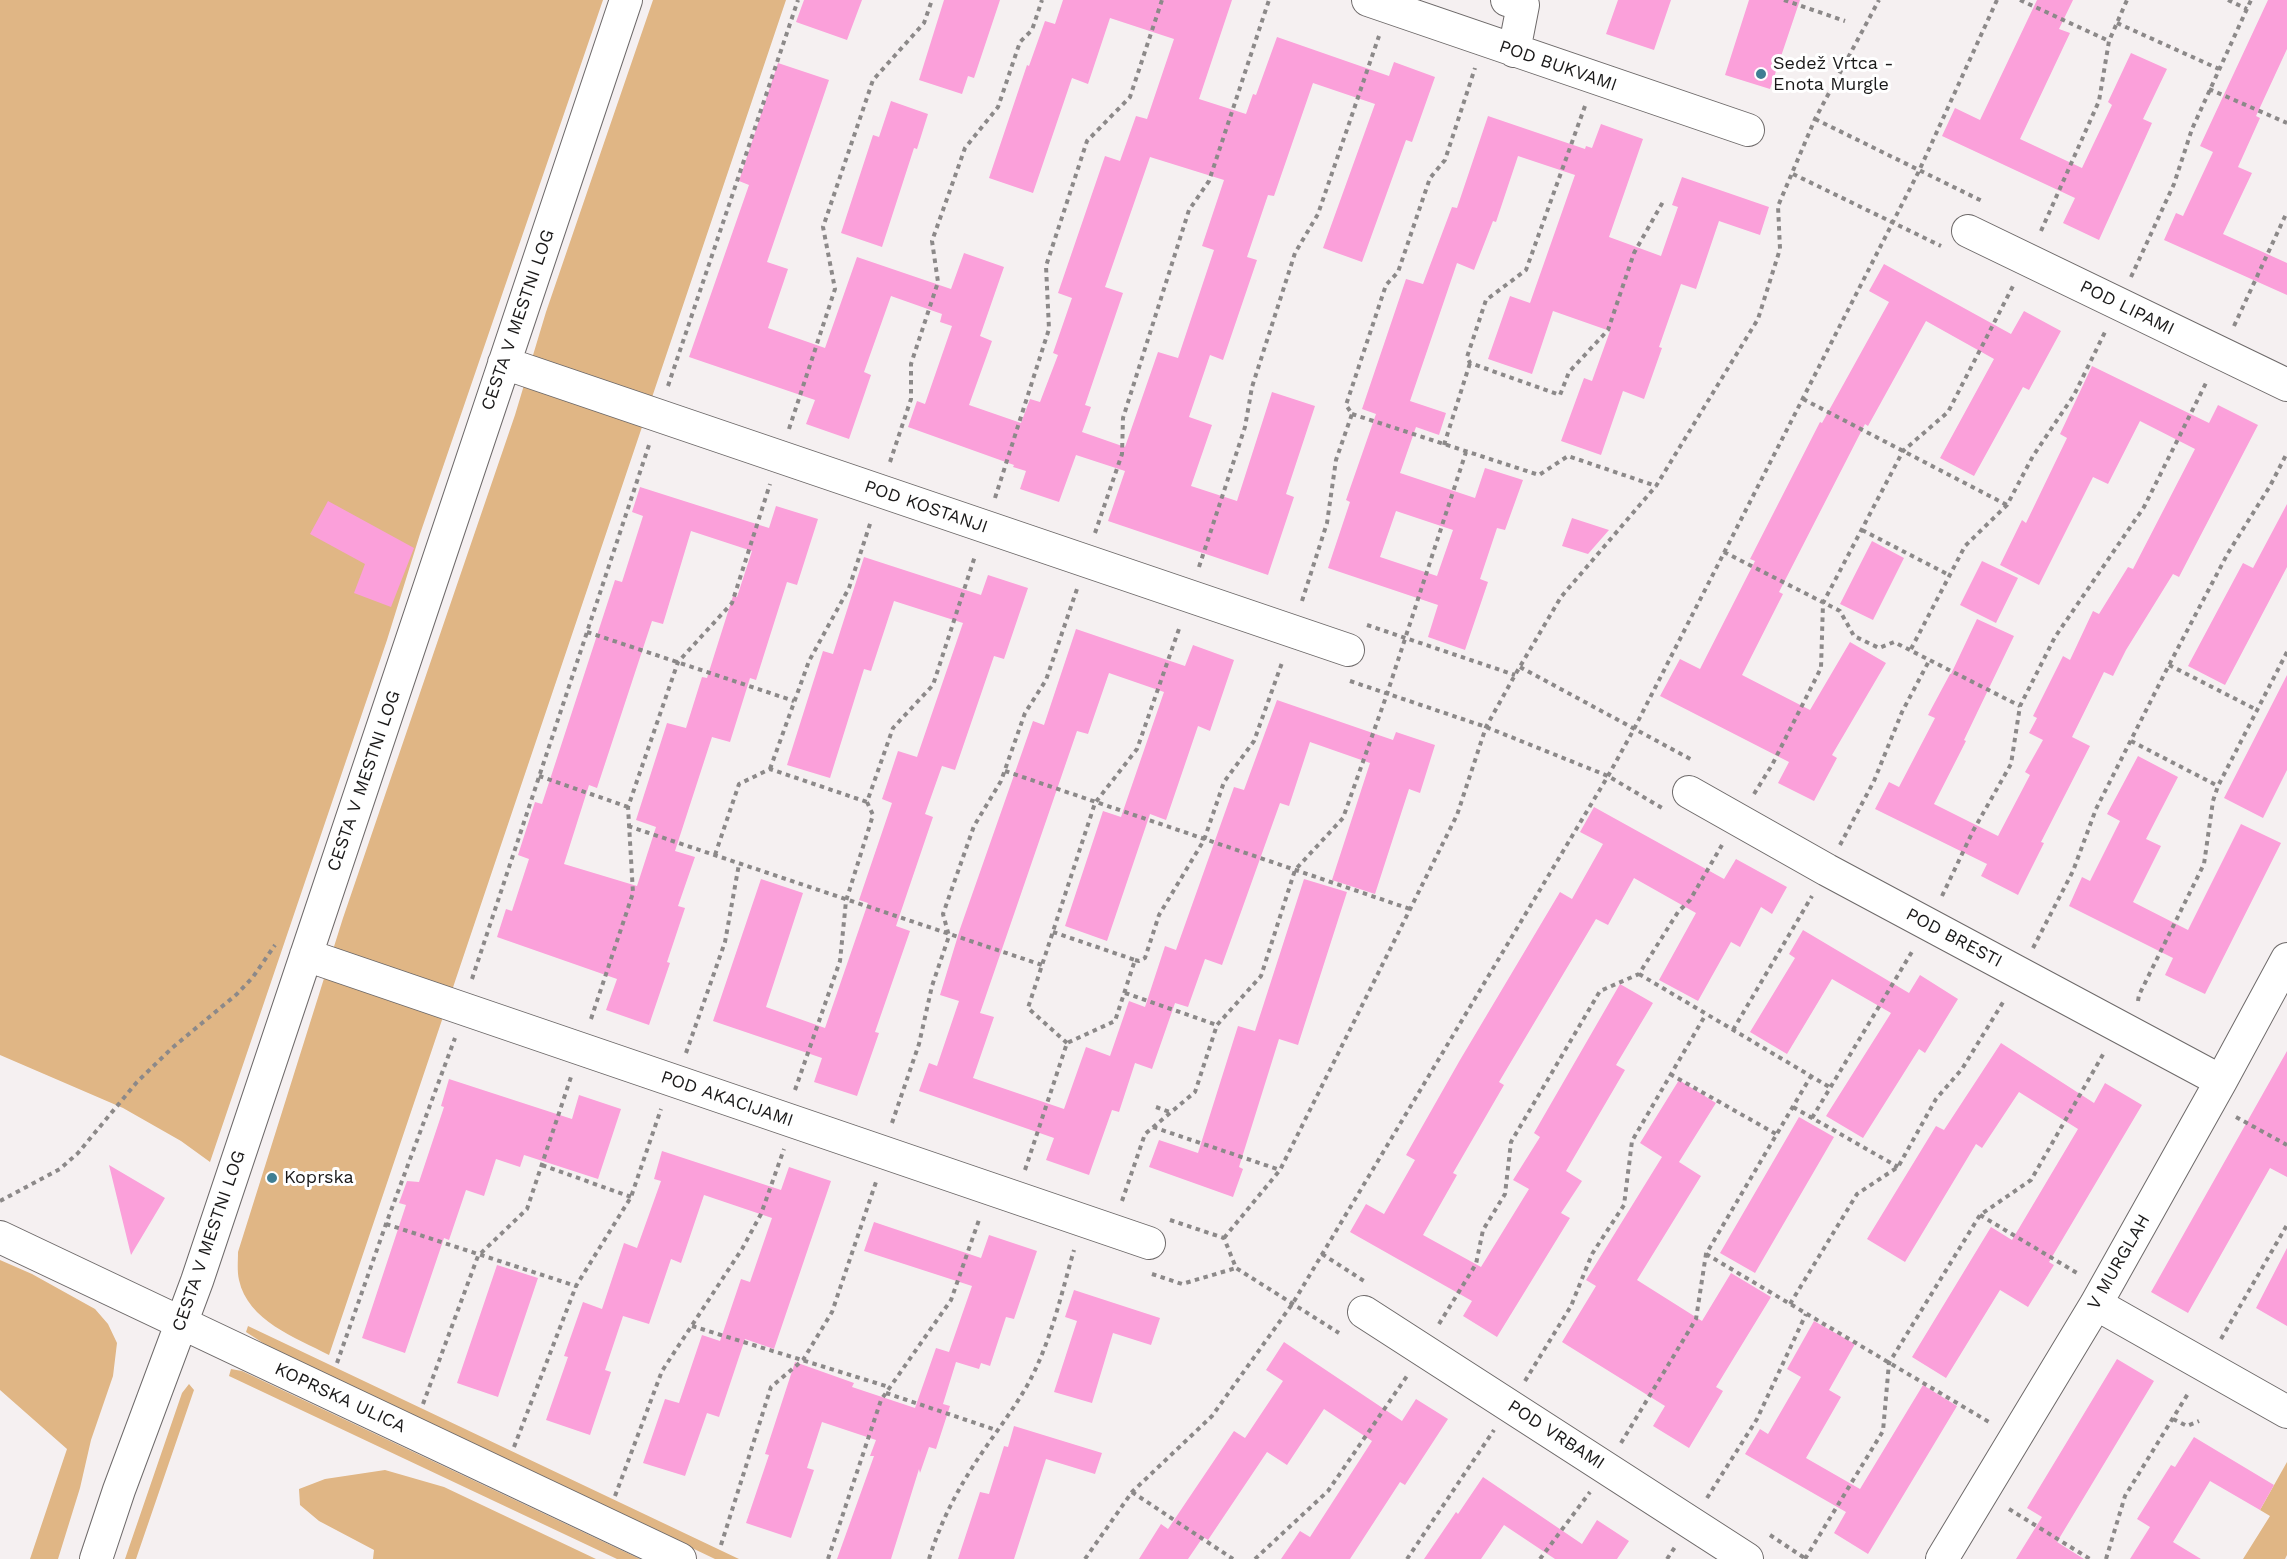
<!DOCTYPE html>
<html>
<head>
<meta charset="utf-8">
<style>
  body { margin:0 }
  canvas { display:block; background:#f5f0f1 }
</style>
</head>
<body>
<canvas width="2287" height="1559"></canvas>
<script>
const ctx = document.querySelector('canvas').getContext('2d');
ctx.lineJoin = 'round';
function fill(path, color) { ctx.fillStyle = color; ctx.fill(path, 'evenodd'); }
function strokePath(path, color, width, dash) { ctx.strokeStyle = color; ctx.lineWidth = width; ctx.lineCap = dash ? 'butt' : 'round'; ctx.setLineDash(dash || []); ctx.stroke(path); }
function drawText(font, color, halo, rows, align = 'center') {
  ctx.font = font + ' "Work Sans",sans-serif'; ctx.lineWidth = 6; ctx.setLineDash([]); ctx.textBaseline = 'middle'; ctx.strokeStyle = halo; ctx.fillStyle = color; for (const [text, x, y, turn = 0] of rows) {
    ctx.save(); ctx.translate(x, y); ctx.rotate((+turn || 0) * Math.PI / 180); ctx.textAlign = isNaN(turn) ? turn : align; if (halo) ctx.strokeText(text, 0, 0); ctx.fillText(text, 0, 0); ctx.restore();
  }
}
fill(new Path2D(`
  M 0,0 L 603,0 L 420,534 L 387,640 L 210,1162 L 181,1141 L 123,1108 L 0,1055 Z
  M 653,0 L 786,0 L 329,1355 C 295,1337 248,1321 239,1280 C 237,1271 238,1261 238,1252 L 343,918 L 515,415 L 546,312 Z
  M 0,1260 L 32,1274 L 95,1309 L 108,1324 L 117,1343 L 113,1376 L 91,1440 L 80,1488 L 58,1559 L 30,1559 L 67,1449 L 0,1390 Z
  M 248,1326 L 739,1559 L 715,1559 L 266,1345 L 246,1332 Z
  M 231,1369 L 242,1371 L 640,1559 L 617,1559 L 229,1376 Z
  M 189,1384 L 194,1390 L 136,1559 L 125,1559 L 182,1393 Z
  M 2287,1462 L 2287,1555 L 2285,1559 L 2243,1559 L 2270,1516 L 2260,1510 Z
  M 385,1470 L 444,1487 L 596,1559 L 373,1559 L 374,1550 L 319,1521 L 300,1505 L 299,1489 L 325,1479 Z`), '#e0b685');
fill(new Path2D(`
  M 804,0 L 862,0 L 847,40 L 796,22 Z
  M 944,0 L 1000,0 L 974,78 L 968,76 L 962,94 L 919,80 Z
  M 1063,0 L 1232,0 L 1199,99 L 1246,114 L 1253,94 L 1256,95 L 1277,37 L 1389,76 L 1394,62 L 1435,77 L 1412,142 L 1406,140 L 1362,262 L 1323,248 L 1375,104 L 1313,83 L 1274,196 L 1268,195 L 1247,257 L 1257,260 L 1223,360 L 1210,355 L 1189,417 L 1212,425 L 1191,486 L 1237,501 L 1272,392 L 1315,406 L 1286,494 L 1294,497 L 1268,575 L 1108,521 L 1125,471 L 1076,455 L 1059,502 L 1020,489 L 1026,471 L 1013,467 L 1014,465 L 908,427 L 917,401 L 925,404 L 952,326 L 940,322 L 942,314 L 891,296 L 864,372 L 871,375 L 849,439 L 806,424 L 815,400 L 689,357 L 749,185 L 739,181 L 778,63 L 829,80 L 767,262 L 788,269 L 768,328 L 825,348 L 857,257 L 951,289 L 964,253 L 1004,267 L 980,336 L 992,341 L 969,405 L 1021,423 L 1030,399 L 1040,402 L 1058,355 L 1053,353 L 1072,298 L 1058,293 L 1105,156 L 1120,161 L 1136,116 L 1147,119 L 1174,39 L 1110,18 L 1088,84 L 1072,78 L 1033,193 L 989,178 L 1027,65 L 1029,66 L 1045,21 L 1055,24 ZM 1150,157 L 1224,180 L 1202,246 L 1214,250 L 1178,358 L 1158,352 L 1125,447 L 1082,432 L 1091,407 L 1085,405 L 1123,293 L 1105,287 Z
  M 1618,0 L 1671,0 L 1654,50 L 1606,34 Z
  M 1749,0 L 1800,0 L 1770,89 L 1725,75 Z
  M 2037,0 L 2073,0 L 2059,29 L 2070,33 L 2020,139 L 2082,168 L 2112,105 L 2108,102 L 2131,53 L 2167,69 L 2143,119 L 2152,123 L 2099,240 L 2063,223 L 2075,198 L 1942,136 L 1955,108 L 1980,120 Z
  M 2268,0 L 2287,0 L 2287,49 L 2256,116 L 2260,118 L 2238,167 L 2252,173 L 2223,234 L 2287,263 L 2287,295 L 2164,240 L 2176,213 L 2183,216 L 2213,152 L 2200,146 Z
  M 891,101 L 928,114 L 917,149 L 914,148 L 882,247 L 841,233 L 873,135 L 879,137 Z
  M 1488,116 L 1585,149 L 1586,146 L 1592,148 L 1601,124 L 1643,139 L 1609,237 L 1661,256 L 1678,207 L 1672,205 L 1682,177 L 1769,207 L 1760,235 L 1719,221 L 1696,289 L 1681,284 L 1659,347 L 1662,348 L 1644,399 L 1623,391 L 1601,455 L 1561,441 L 1584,378 L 1592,381 L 1610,331 L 1553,311 L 1532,374 L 1488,359 L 1510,296 L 1530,303 L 1575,175 L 1518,156 L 1496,222 L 1493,221 L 1474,270 L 1457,263 L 1410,401 L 1446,413 L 1439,435 L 1416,427 L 1400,473 L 1475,498 L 1485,468 L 1523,480 L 1505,530 L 1497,528 L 1480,579 L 1488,582 L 1465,650 L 1428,637 L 1438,605 L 1328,568 L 1350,502 L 1346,500 L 1376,414 L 1362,409 L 1406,279 L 1423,284 L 1452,207 L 1457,208 ZM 1396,511 L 1453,530 L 1437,576 L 1380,557 Z
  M 1884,264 L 2011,334 L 2024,311 L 2061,331 L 2029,390 L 2023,387 L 1974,476 L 1940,458 L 1994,359 L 1926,321 L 1868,426 L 1865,424 L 1779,592 L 1783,594 L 1742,675 L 1810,710 L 1850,642 L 1886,663 L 1832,755 L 1837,758 L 1814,801 L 1778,783 L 1789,762 L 1660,696 L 1680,659 L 1700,669 L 1755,561 L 1750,559 L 1820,422 L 1822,423 L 1889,302 L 1869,291 Z
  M 2092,366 L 2209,423 L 2218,405 L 2258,425 L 2179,577 L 2173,574 L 2126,650 L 2113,676 L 2104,672 L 2072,737 L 2090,746 L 2041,842 L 2044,843 L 2018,895 L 1981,876 L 1987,864 L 1875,809 L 1889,782 L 1899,787 L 1935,718 L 1928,715 L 1950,674 L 1951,674 L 1977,619 L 2014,636 L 1964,740 L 1966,741 L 1934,804 L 1998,836 L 2030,775 L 2025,772 L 2043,740 L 2029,733 L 2037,718 L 2033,716 L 2063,656 L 2070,660 L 2093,611 L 2099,614 L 2128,567 L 2133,569 L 2195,449 L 2140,421 L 2108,484 L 2093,477 L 2039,585 L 2000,565 L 2022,520 L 2026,523 L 2067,438 L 2060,434 Z
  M 640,487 L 769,528 L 776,506 L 818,519 L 797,585 L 787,582 L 756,680 L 750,678 L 730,742 L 712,737 L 675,851 L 695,857 L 678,906 L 685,908 L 667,962 L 670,963 L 649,1025 L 606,1010 L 617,979 L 497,937 L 506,909 L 512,911 L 529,859 L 518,855 L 535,802 L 542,804 L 615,580 L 622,582 L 643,516 L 632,512 ZM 691,531 L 752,551 L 737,597 L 733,596 L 707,678 L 702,677 L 686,728 L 667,723 L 636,820 L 656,827 L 637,886 L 564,864 L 589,785 L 597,788 L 652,621 L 663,624 Z
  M 328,501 L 414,548 L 391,607 L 354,593 L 365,564 L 310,534 Z
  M 2287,504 L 2287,567 L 2225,685 L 2188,666 L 2243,563 L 2253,568 Z
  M 1572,518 L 1609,530 L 1588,554 L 1562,546 Z
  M 1872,541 L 1904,558 L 1873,620 L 1840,604 Z
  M 864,557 L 981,595 L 988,575 L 1028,588 L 1004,659 L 994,656 L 955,770 L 942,766 L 925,814 L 933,817 L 896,926 L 910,931 L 875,1032 L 879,1033 L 857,1096 L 814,1082 L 822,1058 L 713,1021 L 761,879 L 803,893 L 766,1007 L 825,1028 L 868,903 L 859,900 L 892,803 L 882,799 L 898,751 L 917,757 L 963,623 L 894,601 L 871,671 L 864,669 L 830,778 L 787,765 L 823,651 L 833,654 Z
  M 1982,561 L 2018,578 L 1996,623 L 1960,605 Z
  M 1076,629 L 1185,666 L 1193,645 L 1234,660 L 1210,731 L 1198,726 L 1166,820 L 1150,814 L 1107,941 L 1065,926 L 1103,811 L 1121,817 L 1164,692 L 1109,673 L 1088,734 L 1077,731 L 980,1013 L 994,1017 L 973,1078 L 1064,1109 L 1086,1047 L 1110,1056 L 1129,1001 L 1145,1007 L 1165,946 L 1176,950 L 1234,787 L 1244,790 L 1277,700 L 1393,740 L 1396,732 L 1435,745 L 1420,793 L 1409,789 L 1375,894 L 1332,880 L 1370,763 L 1310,742 L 1289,806 L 1280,803 L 1222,965 L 1205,959 L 1188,1007 L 1175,1003 L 1152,1069 L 1135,1063 L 1119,1112 L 1112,1110 L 1089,1175 L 1046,1160 L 1054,1138 L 919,1091 L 929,1063 L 937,1066 L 959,1001 L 940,995 L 960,929 L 1033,721 L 1044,725 Z
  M 2287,675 L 2287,770 L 2263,818 L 2224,798 Z
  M 2138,756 L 2178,777 L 2146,839 L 2161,846 L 2133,902 L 2188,930 L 2241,824 L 2281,843 L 2205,994 L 2165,975 L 2173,958 L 2069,906 L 2082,877 L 2090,881 L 2120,821 L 2107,814 Z
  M 1594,807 L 1724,879 L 1736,859 L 1787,887 L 1772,914 L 1761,907 L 1740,947 L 1731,942 L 1698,1001 L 1659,980 L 1696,913 L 1634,878 L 1608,925 L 1596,919 L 1499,1082 L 1504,1085 L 1453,1173 L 1457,1175 L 1423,1235 L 1481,1267 L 1529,1189 L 1513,1180 L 1540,1137 L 1534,1133 L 1620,984 L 1653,1003 L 1616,1065 L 1625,1070 L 1566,1171 L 1582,1181 L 1561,1213 L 1570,1218 L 1497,1337 L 1463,1316 L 1472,1301 L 1350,1232 L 1366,1204 L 1384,1214 L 1415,1160 L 1406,1155 L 1460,1060 L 1560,892 L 1572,899 L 1603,844 L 1580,832 Z
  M 1304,879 L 1347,892 L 1298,1045 L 1279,1039 L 1239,1167 L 1243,1169 L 1233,1197 L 1149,1167 L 1159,1140 L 1198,1153 L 1238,1026 L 1255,1031 Z
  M 1803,930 L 1909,993 L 1920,975 L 1958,999 L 1925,1053 L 1919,1049 L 1863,1138 L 1826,1116 L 1891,1013 L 1832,979 L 1787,1054 L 1750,1032 L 1795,958 L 1789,954 Z
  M 2001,1043 L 2094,1103 L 2105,1083 L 2142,1105 L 2049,1262 L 2054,1265 L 2028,1307 L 2000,1290 L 1946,1378 L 1912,1357 L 1991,1227 L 2012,1240 L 2078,1129 L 2019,1092 L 1982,1148 L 1976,1144 L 1905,1262 L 1867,1239 L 1936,1126 L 1944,1130 Z
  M 2287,1051 L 2287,1177 L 2270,1168 L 2188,1313 L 2151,1292 Z
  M 449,1079 L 572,1119 L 579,1095 L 621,1109 L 598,1179 L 524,1155 L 520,1167 L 496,1159 L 484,1196 L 466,1190 L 449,1240 L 444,1238 L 405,1353 L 362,1338 L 406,1205 L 399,1203 L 407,1181 L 419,1182 L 444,1107 L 441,1106 Z
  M 1679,1080 L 1716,1103 L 1679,1162 L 1701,1176 L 1637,1280 L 1702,1321 L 1731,1273 L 1771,1297 L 1716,1387 L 1723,1391 L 1689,1448 L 1653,1426 L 1665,1406 L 1562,1342 L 1596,1286 L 1586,1280 L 1662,1157 L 1640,1143 Z
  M 1799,1117 L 1834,1137 L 1755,1273 L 1720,1253 Z
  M 662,1151 L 781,1190 L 789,1167 L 831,1181 L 774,1349 L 745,1339 L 719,1417 L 707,1413 L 685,1476 L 643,1463 L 665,1399 L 679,1403 L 702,1335 L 720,1341 L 741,1279 L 750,1282 L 772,1218 L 704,1195 L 681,1263 L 671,1259 L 649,1324 L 623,1316 L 605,1370 L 611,1372 L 590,1435 L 546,1420 L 568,1357 L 564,1356 L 583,1302 L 602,1309 L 624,1243 L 637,1248 L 661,1181 L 654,1179 Z
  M 109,1165 L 165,1198 L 131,1255 Z
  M 874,1222 L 981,1258 L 989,1235 L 1037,1251 L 1014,1319 L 1006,1317 L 990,1366 L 981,1363 L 979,1369 L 956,1362 L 943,1404 L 950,1406 L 936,1449 L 929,1447 L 920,1473 L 919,1469 L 891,1559 L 837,1559 L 874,1456 L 870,1456 L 876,1440 L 822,1422 L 807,1468 L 814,1470 L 791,1538 L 746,1523 L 769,1455 L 765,1454 L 795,1362 L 854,1383 L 852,1387 L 915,1408 L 936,1348 L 949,1352 L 972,1286 L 864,1251 Z
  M 2287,1248 L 2287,1326 L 2256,1308 Z
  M 497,1265 L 538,1278 L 498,1397 L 457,1383 Z
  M 1074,1290 L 1160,1318 L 1151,1345 L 1113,1333 L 1092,1403 L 1054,1392 L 1077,1321 L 1065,1317 Z
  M 1814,1321 L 1855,1344 L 1829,1390 L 1841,1397 L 1806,1458 L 1860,1489 L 1923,1385 L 1957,1406 L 1868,1554 L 1834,1533 L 1846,1512 L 1745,1454 L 1760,1429 L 1768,1434 L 1801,1377 L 1787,1369 Z
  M 1284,1342 L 1402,1421 L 1416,1399 L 1448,1419 L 1405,1485 L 1400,1482 L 1350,1559 L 1281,1559 L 1300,1531 L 1310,1537 L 1372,1441 L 1324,1409 L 1287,1465 L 1267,1452 L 1208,1540 L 1203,1537 L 1188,1559 L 1139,1559 L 1161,1524 L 1168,1529 L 1234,1431 L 1245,1438 L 1283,1381 L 1266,1370 Z
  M 2117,1359 L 2154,1381 L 2057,1542 L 2084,1559 L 2016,1559 L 2042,1517 L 2027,1508 Z
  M 1014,1426 L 1102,1453 L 1095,1474 L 1046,1459 L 1014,1559 L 958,1559 L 980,1492 L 989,1494 L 1004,1446 L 1008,1447 Z
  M 2194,1437 L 2274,1485 L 2260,1510 L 2210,1481 L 2173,1542 L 2201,1559 L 2130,1559 L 2150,1527 L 2137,1519 L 2171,1465 L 2175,1467 Z
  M 1483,1477 L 1582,1544 L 1597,1520 L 1629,1541 L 1617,1559 L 1555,1559 L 1504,1525 L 1481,1559 L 1424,1559 L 1456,1512 L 1458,1514 Z`), '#fba0da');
const minor = new Path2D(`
  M 1368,0 L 1748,130
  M 1507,0 L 1523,5 L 1514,51
  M 1968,231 L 2287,385
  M 504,363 L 1348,650
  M 1689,792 L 1827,870 L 2221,1081
  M 306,955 L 1149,1243
  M 0,1237 L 680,1559
  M 2096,1304 L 2287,1412
  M 1364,1312 L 1747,1559
  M 96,1559 L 119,1490 L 197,1281 L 626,0
  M 1942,1559 L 2096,1304 L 2221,1081 L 2287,959`);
strokePath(minor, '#6e6a6a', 34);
strokePath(new Path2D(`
  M 1784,0 L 1845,21
  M 2020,0 L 2109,41
  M 2228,0 L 2247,9
  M 2117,23 L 2219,69
  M 2209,89 L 2287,123
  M 1585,106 L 1526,270 L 1486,300 L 1467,357 L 1470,363 L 1560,395 L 1569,372 L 1608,330 L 1634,253 L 1664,200
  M 1815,119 L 1982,201
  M 1793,174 L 1941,246
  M 2041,231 L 2099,101 L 2109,41 L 2127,0
  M 2131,277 L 2174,184 L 2192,129 L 2251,0
  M 2234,326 L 2287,212
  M 668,386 L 798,0
  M 1803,399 L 2007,505
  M 1352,414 L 1539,475 L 1568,456 L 1656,486
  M 789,429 L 835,289 L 823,227 L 873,80 L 924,23 L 932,0
  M 1444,445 L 1470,363
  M 890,462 L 911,399 L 911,364 L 938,282 L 932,241 L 965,148 L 998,107 L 1020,42 L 1032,30 L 1042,0
  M 995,498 L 1049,329 L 1046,266 L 1087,141 L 1130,97 L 1162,0
  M 1862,530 L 1949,575
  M 1095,533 L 1122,454 L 1123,418 L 1189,210 L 1209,181 L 1269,0
  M 1724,552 L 1840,611 L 1854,636 L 1879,648 L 1894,642 L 2020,706
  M 1199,567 L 1245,427 L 1252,387 L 1295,253 L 1318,214 L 1379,36
  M 1302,601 L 1327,523 L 1336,460 L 1352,414 L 1346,405 L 1386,285 L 1398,272 L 1430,178 L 1445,160 L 1475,68
  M 1367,625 L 1515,675
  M 587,632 L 794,701
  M 1911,649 L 1965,546 L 2007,505 L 2033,456 L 2074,395 L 2106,330
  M 2169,665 L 2257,710
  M 1520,667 L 1694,761
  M 1350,681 L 1486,727 L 1608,776 L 1662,808
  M 2131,741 L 2218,786
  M 770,769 L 809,661 L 849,588 L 871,521
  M 1005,771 L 1410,909
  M 539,776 L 628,807
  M 1754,794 L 1772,765 L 1821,668 L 1823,603 L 1903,451 L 1948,412 L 2013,286
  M 628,826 L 1042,965
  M 1840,845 L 1874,781 L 1902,712 L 1930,659
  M 715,855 L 739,784 L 770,769 L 867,802
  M 1942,896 L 1973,831 L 2011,764 L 2020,706 L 2055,637 L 2144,507 L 2207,381
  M 2033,948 L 2073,871 L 2096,809 L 2169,665 L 2228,553 L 2270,486 L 2287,453
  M 1135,960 L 1139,961 L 1145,958 L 1159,915 L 1204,840 L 1224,782 L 1254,741 L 1283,660
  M 1639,974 L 1831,1088
  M 472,979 L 649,445
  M 1125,993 L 1217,1025
  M 2138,1001 L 2139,995 L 2204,864 L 2213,801 L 2218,786 L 2287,652
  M 591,1019 L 633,893 L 628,807 L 678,662 L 732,603 L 770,484
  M 1733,1030 L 1812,896
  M 1067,1043 L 1028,1008 L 1095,803 L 1137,749 L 1180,626
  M 686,1053 L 725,942 L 739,864
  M 1670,1074 L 1776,1134
  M 795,1090 L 840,961 L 846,901 L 873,815 L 867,802 L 893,728 L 933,685 L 975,556
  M 1156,1107 L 1170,1112
  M 1793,1107 L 1898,1167
  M 2236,1117 L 2287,1145
  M 1812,1118 L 1913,950
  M 892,1123 L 919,1044 L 932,986 L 949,936 L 943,914 L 974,826 L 1001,781 L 1025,713 L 1046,680 L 1077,589
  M 1153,1127 L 1280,1170
  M 542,1165 L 631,1197
  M 1025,1170 L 1067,1043 L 1115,1021 L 1135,960 L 1053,932
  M 0,1201 L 60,1169 L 78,1153 L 137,1082 L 172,1048 L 237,994 L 253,977 L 275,945
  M 1122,1201 L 1145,1134 L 1195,1092 L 1217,1025 L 1261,976 L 1295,870 L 1343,818 L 1387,694 L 1466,452
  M 1980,1215 L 2077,1273
  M 1170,1220 L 1224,1238 L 1236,1268 L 1339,1333
  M 386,1224 L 576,1286
  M 1224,1238 L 1280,1170 L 1457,815 L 1486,727 L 1515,675 L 1561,597 L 1656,486 L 1758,319 L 1780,249 L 1778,206 L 1815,119 L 1879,0
  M 1322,1254 L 1364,1281
  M 1706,1254 L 1989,1422
  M 1152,1274 L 1182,1284 L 1236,1268
  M 1790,1304 L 1857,1194 L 1898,1167 L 1936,1099 L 1962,1069 L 2005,999
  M 1439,1324 L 1476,1264 L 1483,1230 L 1505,1194 L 1511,1142 L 1600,991 L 1639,974 L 1678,912 L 1690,900 L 1722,845
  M 692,1326 L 889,1387
  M 2221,1339 L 2287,1225
  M 337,1363 L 386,1224 L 455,1038
  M 1525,1381 L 1571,1306 L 1592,1254 L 1624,1205 L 1632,1141 L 1706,1014
  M 886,1393 L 999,1431
  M 423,1404 L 478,1256 L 527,1209 L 571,1077
  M 2173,1419 L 2187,1426 L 2199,1421
  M 1621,1443 L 1696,1319 L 1706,1254 L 1811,1076
  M 514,1447 L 576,1286 L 631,1197 L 661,1109
  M 1132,1492 L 1233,1559
  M 615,1496 L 662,1371 L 742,1249 L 761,1214 L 784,1149
  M 1707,1498 L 1757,1419 L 1806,1314
  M 2009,1509 L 2090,1559
  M 1770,1535 L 1806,1559
  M 721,1545 L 771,1387 L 803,1360 L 832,1312 L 876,1182
  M 828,1559 L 881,1400 L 951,1300 L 980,1217
  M 929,1559 C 938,1530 951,1502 967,1476 C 986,1444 1010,1416 1028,1384 C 1051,1342 1061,1295 1074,1250
  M 1085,1559 L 1132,1492 L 1212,1416 L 1293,1303 L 1608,776 L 1634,729 L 1919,171 L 1997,0
  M 1255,1559 L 1328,1491 L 1407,1376
  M 1407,1559 L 1494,1430
  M 1540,1559 L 1590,1492
  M 1667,1559 L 1675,1547
  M 1805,1559 L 1883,1431 L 1889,1363 L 1980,1215 L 2031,1180 L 2105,1051
  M 2106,1559 L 2125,1496 L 2189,1392`), '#8c8989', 4, [4.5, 4.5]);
strokePath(minor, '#fff', 32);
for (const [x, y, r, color] of [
  [1761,74,6,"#3f7e93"],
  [272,1178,6,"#3f7e93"]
]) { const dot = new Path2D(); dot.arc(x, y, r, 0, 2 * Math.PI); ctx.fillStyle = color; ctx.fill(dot); strokePath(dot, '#fff', 2); }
drawText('18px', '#1a1919', '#fff', [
  ["Sedež Vrtca -",1773,64],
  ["Enota Murgle",1773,85],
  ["Koprska",284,1178]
], 'left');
drawText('18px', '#1a1919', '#fff', [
  ["POD BUKVAMI",1558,66,19],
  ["POD LIPAMI",2127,308,26],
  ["CESTA V MESTNI LOG",518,320,-71],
  ["POD KOSTANJI",926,507,19],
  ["CESTA V MESTNI LOG",364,781,-71],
  ["POD BRESTI",1954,938,28],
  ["POD AKACIJAMI",727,1099,19],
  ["CESTA V MESTNI LOG",209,1241,-71],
  ["V MURGLAH",2119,1262,-60],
  ["KOPRSKA ULICA",340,1398,25],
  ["POD VRBAMI",1556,1435,33]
]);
</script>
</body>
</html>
